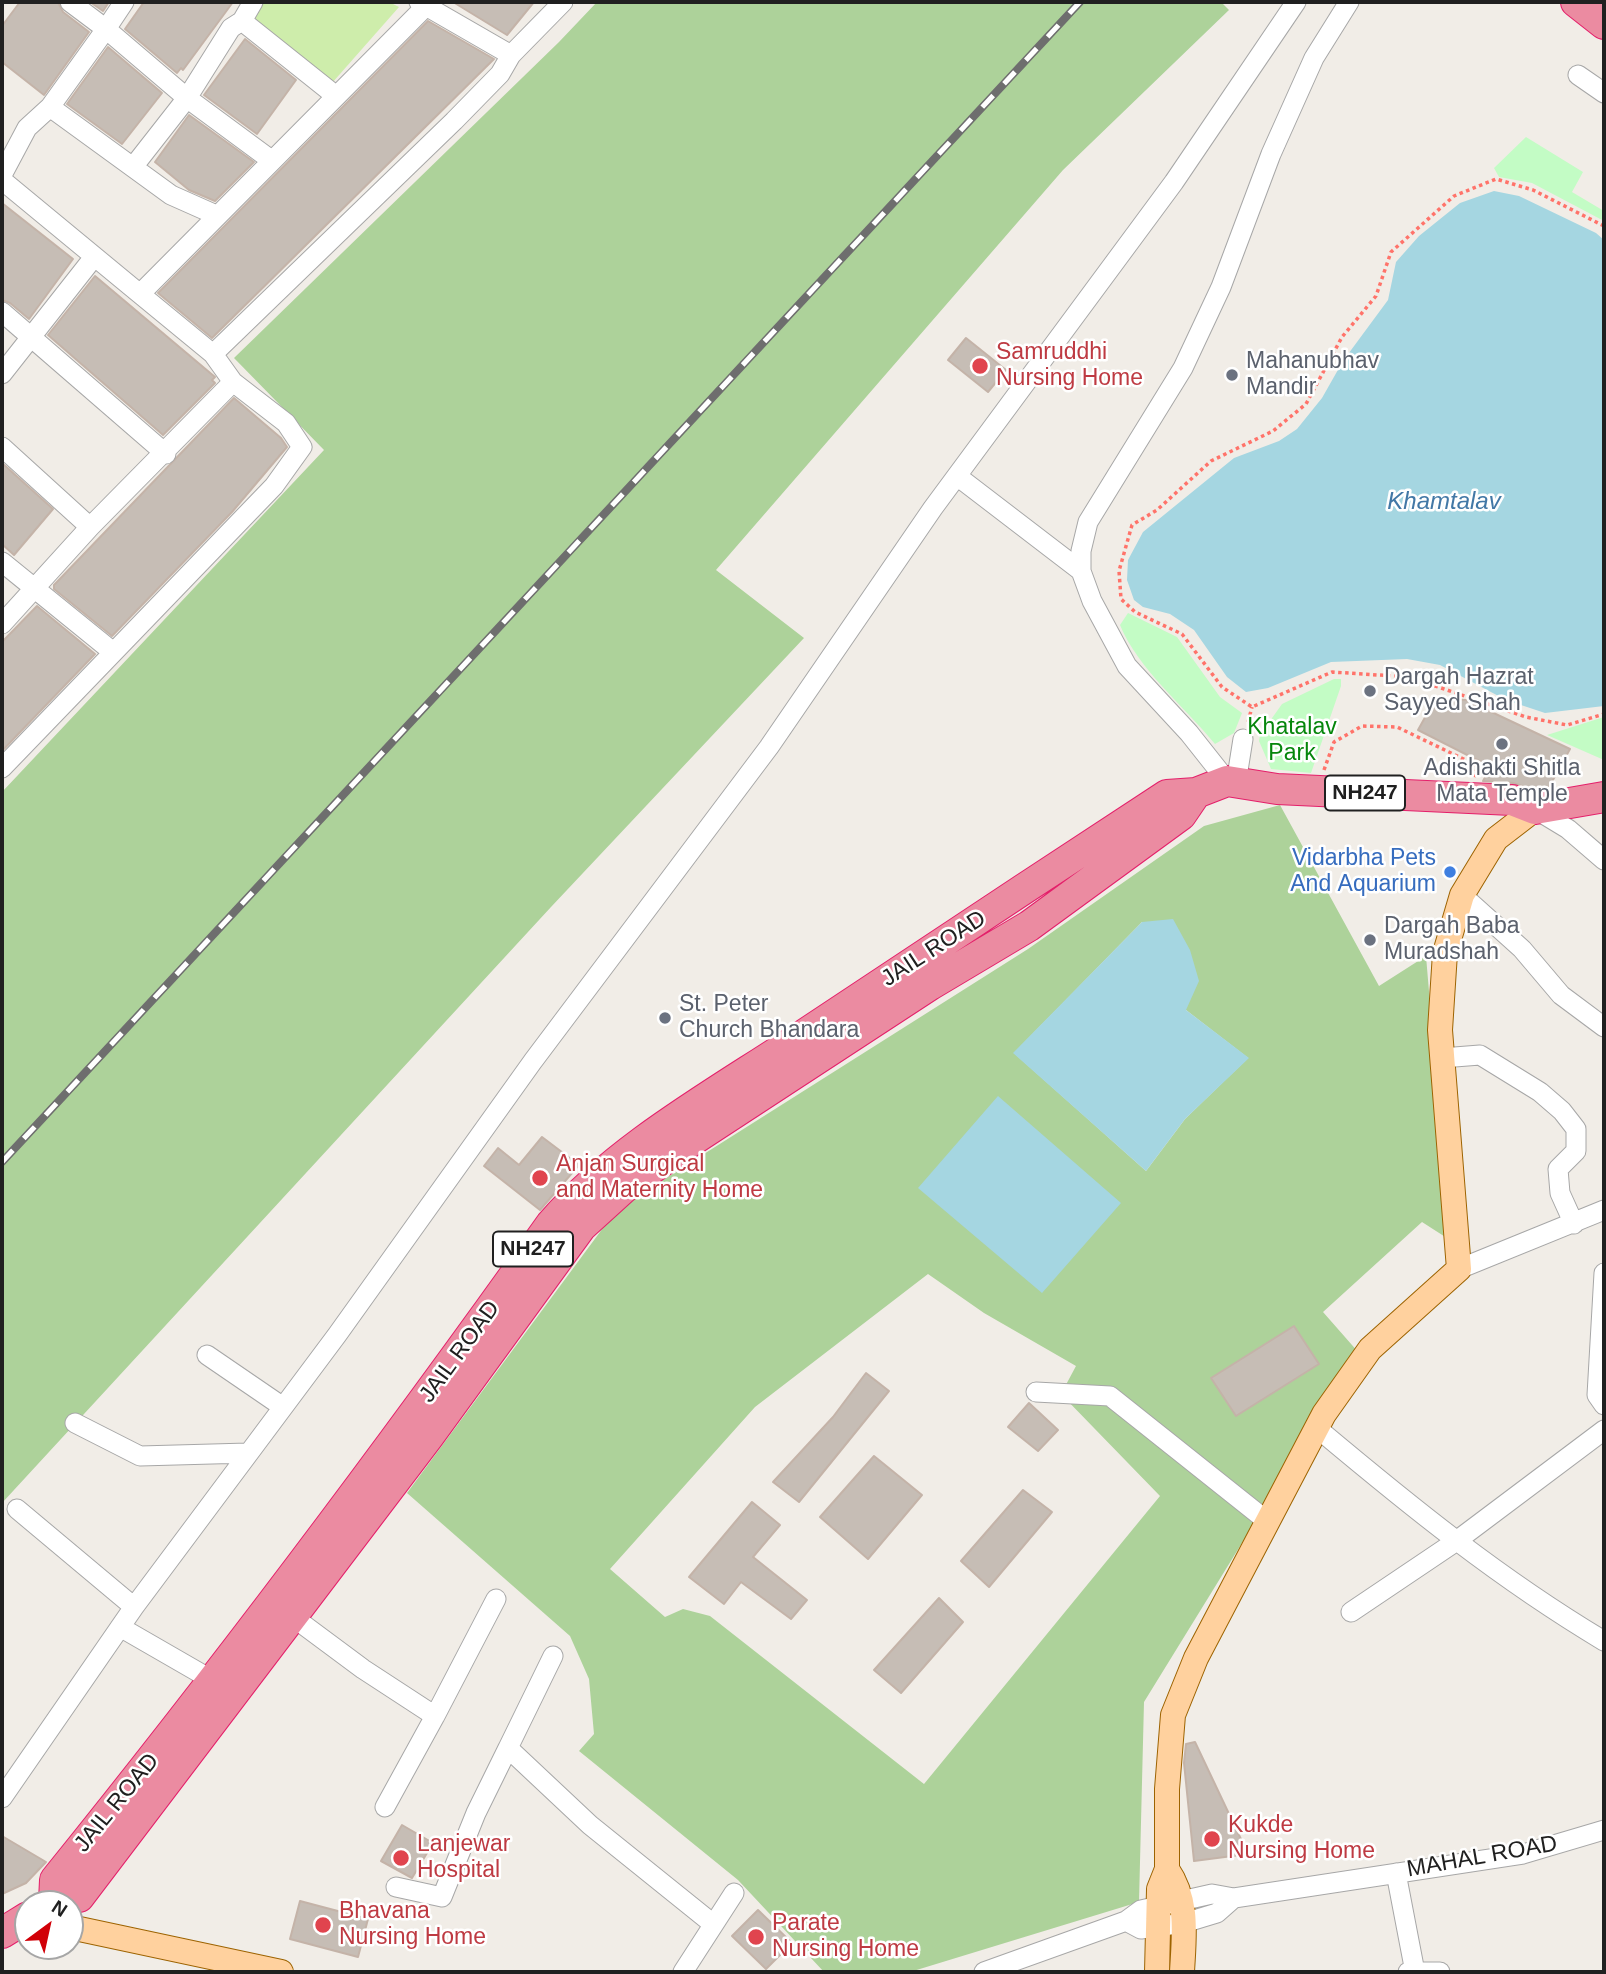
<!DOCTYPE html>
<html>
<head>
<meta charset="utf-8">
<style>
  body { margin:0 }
  #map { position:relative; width:1606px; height:1974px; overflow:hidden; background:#f1ede7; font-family:Helvetica,sans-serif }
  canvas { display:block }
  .frame { position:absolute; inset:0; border:4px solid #202020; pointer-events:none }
  .north { position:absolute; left:14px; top:1890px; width:70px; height:70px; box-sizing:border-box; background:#fff; border:2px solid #a6a6a6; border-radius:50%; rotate:33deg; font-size:19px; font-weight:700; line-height:28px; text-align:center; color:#202020 }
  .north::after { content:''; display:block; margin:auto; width:24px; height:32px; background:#d10008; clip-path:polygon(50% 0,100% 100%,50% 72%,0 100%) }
</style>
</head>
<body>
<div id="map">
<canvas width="1606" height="1974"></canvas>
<div class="frame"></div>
<div class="north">N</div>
</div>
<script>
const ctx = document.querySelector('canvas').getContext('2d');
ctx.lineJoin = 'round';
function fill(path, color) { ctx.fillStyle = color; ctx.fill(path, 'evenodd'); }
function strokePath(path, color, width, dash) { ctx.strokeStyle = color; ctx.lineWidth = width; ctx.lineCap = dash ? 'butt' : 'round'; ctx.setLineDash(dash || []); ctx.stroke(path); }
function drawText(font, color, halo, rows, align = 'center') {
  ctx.font = font + ' Helvetica,sans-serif'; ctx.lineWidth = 5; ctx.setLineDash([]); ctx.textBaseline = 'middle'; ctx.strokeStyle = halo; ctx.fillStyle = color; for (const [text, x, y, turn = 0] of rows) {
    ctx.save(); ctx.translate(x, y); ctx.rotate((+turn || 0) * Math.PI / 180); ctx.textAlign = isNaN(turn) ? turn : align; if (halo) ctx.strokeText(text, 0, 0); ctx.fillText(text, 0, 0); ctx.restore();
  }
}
fill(new Path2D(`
  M 246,2 L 389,2 L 399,7 L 325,91 L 232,18 Z`), '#ceedab');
fill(new Path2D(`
  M 597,2 L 1221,2 L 1229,10 L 1063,170 L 716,570 L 804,638 L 551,907 L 2,1503 L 2,792 L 324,450 L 234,358 L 559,42 Z
  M 1280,805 L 1379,986 L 1426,956 L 1450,1240 L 1422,1222 L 1323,1312 L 1359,1353 L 1144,1702 L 1139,1902 L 910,1972 L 824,1972 L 738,1880 L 579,1751 L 594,1734 L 589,1679 L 570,1636 L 407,1493 L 617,1209 L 1028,949 L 1204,826 ZM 1142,922 L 1186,1010 L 1248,1058 L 1185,1119 L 1146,1171 L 1014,1053 ZM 928,1274 L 984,1313 L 1076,1366 L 1061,1394 L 1160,1496 L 924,1784 L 710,1616 L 683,1609 L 665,1617 L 610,1569 L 755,1407 Z`), '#add29a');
fill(new Path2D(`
  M 1526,137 L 1583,172 L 1572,192 L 1604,211 L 1604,221 L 1532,183 L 1499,177 L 1494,168 Z
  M 1128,613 L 1177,637 L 1220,697 L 1242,713 L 1234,733 L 1215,744 C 1184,706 1138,669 1120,625 Z
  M 1334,679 L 1341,679 L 1341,686 L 1311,773 L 1271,769 L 1259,741 L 1260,735 L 1282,704 Z
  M 1604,717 L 1604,760 L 1547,735 Z`), '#c3fcc5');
fill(new Path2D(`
  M 1494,191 L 1519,196 L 1596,233 L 1604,240 L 1604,706 L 1545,713 L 1506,700 L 1440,665 L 1407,659 L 1331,662 L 1268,688 L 1246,692 L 1227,677 L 1194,630 L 1170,614 L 1143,607 L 1134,600 L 1127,580 L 1128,560 L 1143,532 L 1234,458 L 1279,441 L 1297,429 L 1322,398 L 1343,361 L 1388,300 L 1396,262 L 1419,236 L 1460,203 Z
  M 1173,919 L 1190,950 L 1199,981 L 1186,1010 L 1249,1058 L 1185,1119 L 1146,1171 L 1013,1053 L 1142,922 Z
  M 998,1096 L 1121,1203 L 1042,1293 L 918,1188 Z`), '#a5d6e1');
const building = new Path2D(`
  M 20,2 L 58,2 L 63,12 L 89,32 L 44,95 L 2,62 L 2,26 Z
  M 90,2 L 109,2 L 103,11 Z
  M 144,2 L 233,2 L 183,70 L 181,68 L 177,73 L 125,29 Z
  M 453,2 L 534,2 L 507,35 Z
  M 428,21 L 494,59 L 212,338 L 158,293 Z
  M 245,39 L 296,80 L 257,134 L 204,95 Z
  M 108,47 L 162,93 L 122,144 L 67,104 Z
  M 189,115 L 254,162 L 215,201 L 189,190 L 155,162 Z
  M 2,203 L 73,259 L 29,319 L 10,303 L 2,300 Z
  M 95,276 L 215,377 L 212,380 L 215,383 L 163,435 L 48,335 Z
  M 966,338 L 1006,370 L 988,392 L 948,360 Z
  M 234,398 L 281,438 L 287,447 L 232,512 L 112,636 L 54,589 L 54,585 Z
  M 2,463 L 53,509 L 14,555 L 2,544 Z
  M 37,606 L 95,654 L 2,751 L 2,642 Z
  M 1451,699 L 1466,700 L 1570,749 L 1548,789 L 1537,791 L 1513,783 L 1483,781 L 1491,767 L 1418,730 L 1433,703 L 1445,710 Z
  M 542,1137 L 579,1165 L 540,1210 L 484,1166 L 498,1148 L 519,1165 Z
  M 1294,1326 L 1319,1364 L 1236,1416 L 1211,1378 Z
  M 866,1373 L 889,1391 L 799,1502 L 773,1482 L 833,1417 Z
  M 1029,1403 L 1058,1430 L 1038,1451 L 1008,1427 Z
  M 874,1456 L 922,1495 L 868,1559 L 820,1517 Z
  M 1023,1490 L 1052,1512 L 989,1587 L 961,1561 Z
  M 752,1502 L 780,1525 L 753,1557 L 807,1600 L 791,1619 L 741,1582 L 724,1604 L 689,1577 Z
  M 939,1598 L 963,1622 L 901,1693 L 874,1670 Z
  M 1195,1742 L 1248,1854 L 1194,1861 L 1184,1763 L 1186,1744 Z
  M 402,1825 L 433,1843 L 412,1878 L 381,1861 Z
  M 2,1836 L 46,1862 L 26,1883 L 2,1894 Z
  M 300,1901 L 368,1919 L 358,1957 L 290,1939 Z
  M 758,1910 L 792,1943 L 766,1969 L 732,1936 Z`);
fill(building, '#c6bdb5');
strokePath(building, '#c4b3a8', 2);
const minor = new Path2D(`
  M 124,2 L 106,29 L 187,98 L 271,160
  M 419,2 L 511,55 L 563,2
  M 242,21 L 336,96
  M 1578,75 L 1604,93
  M 50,107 L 171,195 L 216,215
  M 133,167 L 187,98 L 231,28 L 242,21 L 253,2
  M 2,175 L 27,128 L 50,107 L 106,29 L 70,2
  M 2,180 L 140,294
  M 2,312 L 166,454
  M 213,354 L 140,294 L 430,2
  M 2,374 L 94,257
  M 2,447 L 90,527 L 2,624
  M 957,476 L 1081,571
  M 90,527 L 233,382
  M 2,562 L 113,652
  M 2,768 L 274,486 L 302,447 L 286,423 L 233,382 L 213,354 L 454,121 L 500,74 L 511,55
  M 1227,781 L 1189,733 L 1127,666 L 1092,601 L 1081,571 L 1081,551 L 1088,522 L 1183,368 L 1221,287 L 1271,154 L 1314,58 L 1349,2
  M 1236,783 L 1243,739
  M 1535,809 L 1568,829 L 1604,860
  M 1462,895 L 1522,949 L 1561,995 L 1604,1027
  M 1442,1058 L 1480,1055 L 1540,1092 L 1562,1111 L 1576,1129 L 1576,1151 L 1558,1169 L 1560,1193 L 1574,1224
  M 1459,1269 L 1604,1210
  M 1604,1273 L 1597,1395 L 1604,1405
  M 207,1355 L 283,1407
  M 1036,1392 L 1110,1396 L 1267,1521
  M 75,1423 L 140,1456 L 248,1453
  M 1317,1428 C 1410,1506 1500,1579 1604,1641
  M 17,1509 L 134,1607
  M 1351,1612 L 1455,1542 L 1604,1430
  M 293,1617 L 363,1669 L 435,1716 L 496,1599
  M 120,1627 L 212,1680
  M 553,1656 L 508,1748 L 590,1825 L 713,1924
  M 2,1798 L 134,1607 L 337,1335 L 533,1061 L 769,747 L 933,508 L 1174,182 L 1296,2
  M 385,1807 L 435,1716
  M 1396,1873 L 1415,1972
  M 396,1887 L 442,1897 L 476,1813 L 508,1748
  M 1126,1921 L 1141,1929 L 1184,1923 L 1217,1913 L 1234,1898
  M 683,1972 L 734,1893
  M 984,1972 L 1126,1921 L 1141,1910 L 1212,1894 L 1234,1898 L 1523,1854 L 1604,1830
  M 1408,1972 L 1440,1972`);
const major = new Path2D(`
  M 1167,1869 C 1189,1901 1184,1935 1182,1972
  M 70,1927 L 281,1972
  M 1157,1972 L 1159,1889 L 1167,1869 L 1167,1789 L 1173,1715 L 1196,1658 L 1324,1414 L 1370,1349 L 1459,1269 L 1440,1030 L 1445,953 L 1462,895 L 1496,839 L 1535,809`);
const highway = new Path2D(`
  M 1576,2 L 1604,24
  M 54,1901 L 55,1880 C 227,1667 392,1447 551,1224 C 620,1145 718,1092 805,1034 C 925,954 1046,874 1167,795 L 1196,793 L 1227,781 L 1277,789 L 1512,800 L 1535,809 L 1604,797
  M 49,1904 L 79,1897 L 429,1436 L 581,1227 L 625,1187 L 693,1140 L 930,985 L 1029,926 L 1181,815 L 1196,793
  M 2,1933 L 28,1917`);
strokePath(minor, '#a7a7a7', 21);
strokePath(major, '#9d6300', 26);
strokePath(highway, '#e41f6a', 32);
strokePath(new Path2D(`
  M 1604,226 L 1533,190 L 1496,179 L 1454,196 L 1391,252 L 1376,296 L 1342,337 L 1306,404 L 1273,431 L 1211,461 L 1157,510 L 1132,525 L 1119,571 L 1121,599 L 1135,612 L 1182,634 L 1222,687 L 1252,707 L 1332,672 L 1409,677 L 1526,717 L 1567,725 L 1604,714
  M 1248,722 L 1252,707
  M 1324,770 L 1334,742 L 1362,726 L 1397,727 L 1478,766 L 1474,777
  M 1464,776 L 1469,762`), '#ff736a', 3.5, [3.5, 3.5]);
strokePath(minor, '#fff', 19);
strokePath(major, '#ffd19e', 24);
strokePath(highway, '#eb8ba1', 30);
const rail = new Path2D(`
  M 2,1162 L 1080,2`);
strokePath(rail, '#6e6e6e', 8);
strokePath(rail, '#fff', 5, [16]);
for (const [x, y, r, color] of [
  [980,366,9,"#e0444e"],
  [1232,375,7,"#6b7280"],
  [1370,691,7,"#6b7280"],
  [1502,744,7,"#6b7280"],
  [1450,872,7,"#3f7fe0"],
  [1370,940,7,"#6b7280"],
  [665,1018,7,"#6b7280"],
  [540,1178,9,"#e0444e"],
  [1212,1839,9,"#e0444e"],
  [401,1858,9,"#e0444e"],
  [323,1925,9,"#e0444e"],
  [756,1937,9,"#e0444e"]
]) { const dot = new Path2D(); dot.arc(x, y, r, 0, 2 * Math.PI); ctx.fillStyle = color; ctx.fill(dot); strokePath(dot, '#fff', 2.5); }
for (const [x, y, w] of [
  [1365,793,80],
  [533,1249,80]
]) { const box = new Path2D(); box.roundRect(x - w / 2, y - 17.5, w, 35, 5); ctx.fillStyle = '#fff'; ctx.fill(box); strokePath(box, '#202020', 2); }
drawText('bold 21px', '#202020', null, [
  ["NH247",1365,793],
  ["NH247",533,1249]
]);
drawText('23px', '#be3a42', '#fff', [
  ["Samruddhi",996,353],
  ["Nursing Home",996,379],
  ["Anjan Surgical",556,1165],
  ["and Maternity Home",556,1191],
  ["Kukde",1228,1826],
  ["Nursing Home",1228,1852],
  ["Lanjewar",417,1845],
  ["Hospital",417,1871],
  ["Bhavana",339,1912],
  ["Nursing Home",339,1938],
  ["Parate",772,1924],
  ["Nursing Home",772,1950]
], 'left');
drawText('23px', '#5b616d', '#fff', [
  ["Mahanubhav",1246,362],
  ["Mandir",1246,388],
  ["Dargah Hazrat",1384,678],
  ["Sayyed Shah",1384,704],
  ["Adishakti Shitla",1502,769,"center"],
  ["Mata Temple",1502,795,"center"],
  ["Dargah Baba",1384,927],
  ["Muradshah",1384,953],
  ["St. Peter",679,1005],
  ["Church Bhandara",679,1031]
], 'left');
drawText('23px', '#06860c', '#fff', [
  ["Khatalav",1292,728],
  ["Park",1292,754]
]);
drawText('23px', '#366cbe', '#fff', [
  ["Vidarbha Pets",1436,859],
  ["And Aquarium",1436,885]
], 'right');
drawText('23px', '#202020', '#fff', [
  ["JAIL ROAD",934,949,-33],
  ["JAIL ROAD",460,1352,-54],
  ["JAIL ROAD",117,1803,-51],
  ["MAHAL ROAD",1482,1857,-10]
]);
drawText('italic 24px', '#4278a6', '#fff', [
  ["Khamtalav",1444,502]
]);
</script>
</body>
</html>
